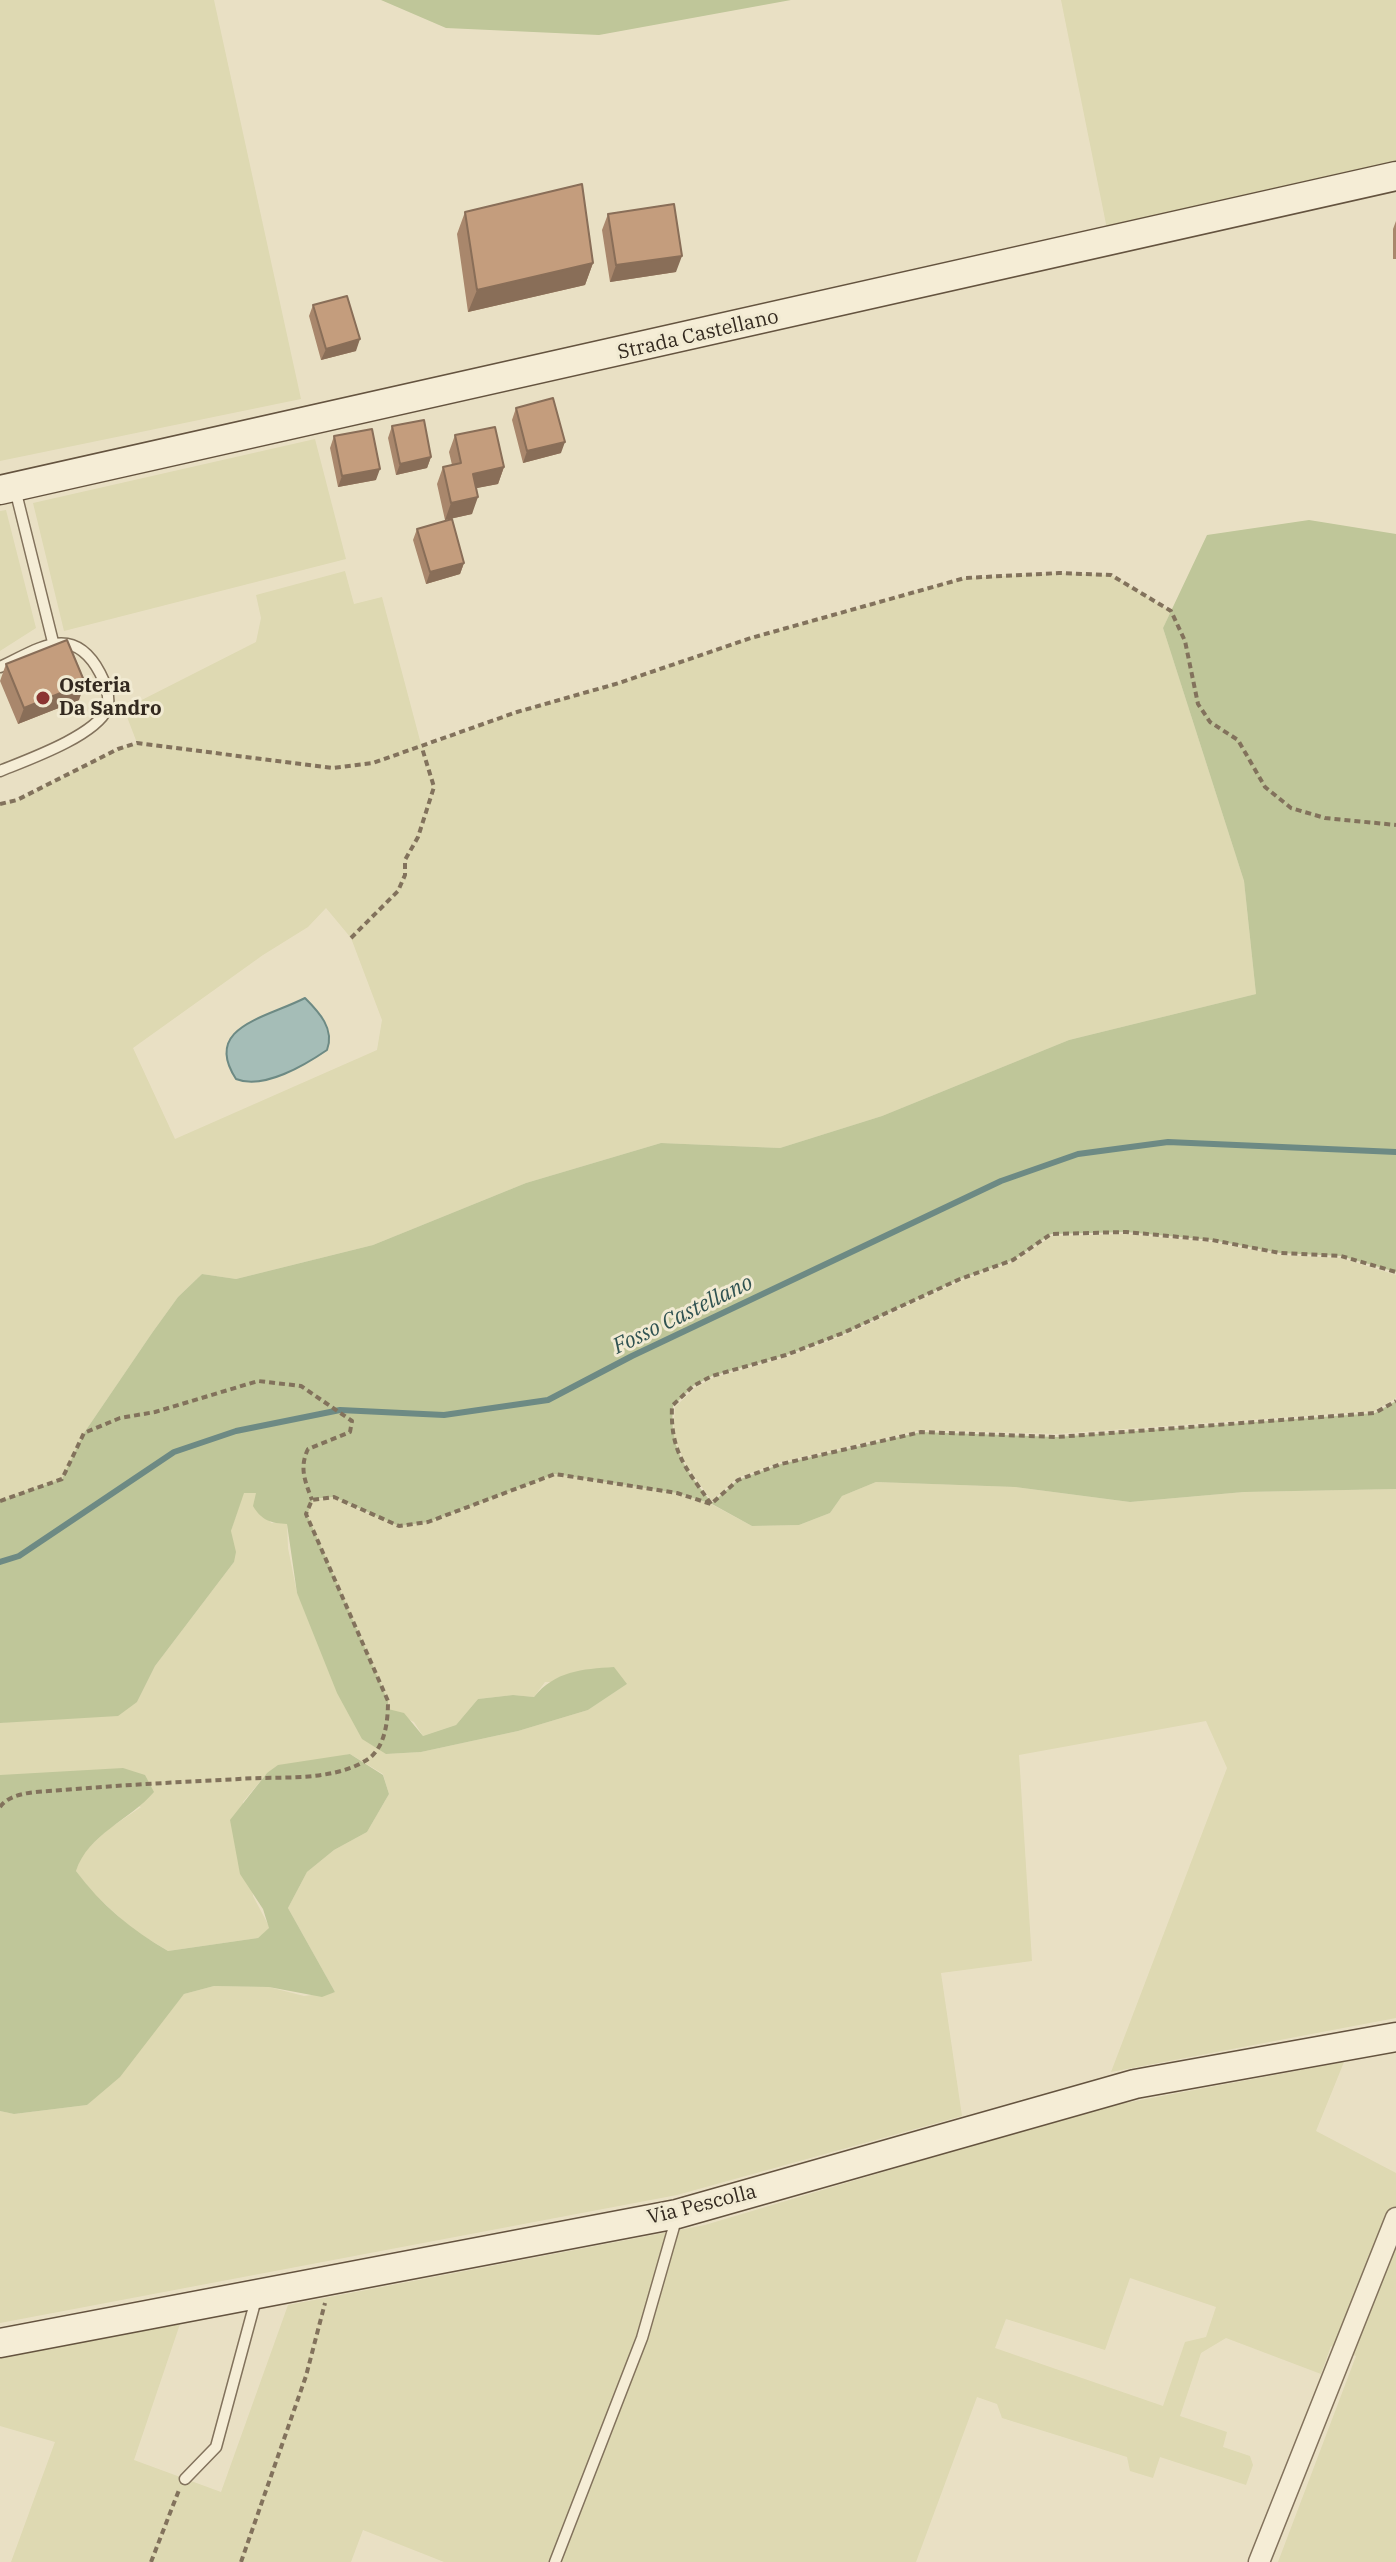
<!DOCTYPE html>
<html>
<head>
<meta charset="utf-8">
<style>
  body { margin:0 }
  canvas { display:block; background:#e9e0c4 }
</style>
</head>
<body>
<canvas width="1396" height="2562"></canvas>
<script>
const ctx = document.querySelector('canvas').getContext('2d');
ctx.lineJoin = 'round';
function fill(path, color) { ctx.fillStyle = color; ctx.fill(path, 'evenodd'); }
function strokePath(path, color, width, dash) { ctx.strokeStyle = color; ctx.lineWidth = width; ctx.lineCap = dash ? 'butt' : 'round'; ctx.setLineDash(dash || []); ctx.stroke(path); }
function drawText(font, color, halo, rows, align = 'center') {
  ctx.font = font + ' "IBM Plex Serif",serif'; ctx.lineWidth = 6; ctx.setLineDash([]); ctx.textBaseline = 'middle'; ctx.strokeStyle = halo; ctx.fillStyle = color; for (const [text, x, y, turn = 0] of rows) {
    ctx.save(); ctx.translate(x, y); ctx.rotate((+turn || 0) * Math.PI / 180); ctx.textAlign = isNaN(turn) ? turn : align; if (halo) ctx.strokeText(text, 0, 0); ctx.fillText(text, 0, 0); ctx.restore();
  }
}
fill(new Path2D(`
  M 0,0 L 214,0 L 301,399 L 0,461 Z
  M 1061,0 L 1396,0 L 1396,162 L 1107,229 Z
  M 315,439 L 346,559 L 64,631 L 33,503 Z
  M 6,510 L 36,628 L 0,651 L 0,511 Z
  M 345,571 L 354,604 L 382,597 L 422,748 L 517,712 L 619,683 L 751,638 L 965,578 L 1059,573 L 1111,575 L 1171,611 L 1163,628 L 1244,881 L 1256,994 L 1069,1040 L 882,1116 L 780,1148 L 661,1143 L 526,1183 L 373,1245 L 236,1279 L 202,1274 L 178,1297 L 152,1333 L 84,1433 L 62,1479 L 0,1501 L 0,804 L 17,800 L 118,749 L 137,743 L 124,709 L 256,642 L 261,618 L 256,595 ZM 326,908 L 351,938 L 382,1020 L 377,1050 L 175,1139 L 133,1048 L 263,955 L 308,927 Z
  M 1126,1234 L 1212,1242 L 1280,1255 L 1341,1258 L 1396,1275 L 1396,1398 L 1374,1411 L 1057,1434 L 921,1430 L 780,1462 L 737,1478 L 712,1501 L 686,1465 L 673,1435 L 675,1407 L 695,1388 L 713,1378 L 787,1357 L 843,1336 L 961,1281 L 1014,1262 L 1052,1236 Z
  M 555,1474 L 677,1493 L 711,1504 L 752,1526 L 799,1525 L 830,1513 L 842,1496 L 876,1482 L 1015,1487 L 1130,1502 L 1244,1492 L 1396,1489 L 1396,2018 L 1111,2072 L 1227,1768 L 1206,1721 L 1019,1755 L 1032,1961 L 941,1973 L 962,2116 L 677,2195 L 0,2323 L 0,2111 L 14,2114 L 87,2105 L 184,1994 L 214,1986 L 269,1987 L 304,1996 L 335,1992 L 288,1908 L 307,1872 L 334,1850 L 367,1832 L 389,1794 L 383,1774 L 350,1754 L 267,1773 L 243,1802 L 253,1896 L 270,1928 L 258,1938 L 168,1951 L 132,1929 L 91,1891 L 76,1871 L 81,1855 L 107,1830 L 141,1807 L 35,1775 L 0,1775 L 0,1723 L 137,1702 L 155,1666 L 234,1562 L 231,1531 L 243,1493 L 256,1493 L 271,1523 L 287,1523 L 288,1548 L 297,1593 L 316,1634 L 386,1754 L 421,1752 L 518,1731 L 588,1710 L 627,1684 L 545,1682 L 534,1697 L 513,1695 L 478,1699 L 456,1725 L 423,1736 L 414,1722 L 388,1710 L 388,1701 L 306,1514 L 312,1500 L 334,1497 L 366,1513 L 428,1522 Z
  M 1344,2062 L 1316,2131 L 1396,2173 L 1396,2562 L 1278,2562 L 1356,2356 L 1331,2346 L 1321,2374 L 1226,2338 L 1201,2353 L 1180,2416 L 1227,2432 L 1223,2447 L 1250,2456 L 1253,2465 L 1246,2485 L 1160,2457 L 1153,2478 L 1130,2471 L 1127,2457 L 1002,2418 L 997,2404 L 977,2397 L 916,2562 L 444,2562 L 363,2530 L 351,2562 L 11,2562 L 55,2442 L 0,2426 L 0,2358 L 180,2324 L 134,2460 L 221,2492 L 288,2305 L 705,2225 L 1098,2108 ZM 1130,2278 L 1216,2307 L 1206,2337 L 1185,2342 L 1163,2406 L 995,2348 L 1006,2319 L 1105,2350 Z`), '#ded9b2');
fill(new Path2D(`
  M 381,0 L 791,0 L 599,35 L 446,28 Z
  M 1309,520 L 1396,534 L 1396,1272 L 1341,1256 L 1280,1253 L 1212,1240 L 1126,1232 L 1051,1234 L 1013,1260 L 960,1279 L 843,1334 L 786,1355 L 712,1376 L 693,1386 L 673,1406 C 669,1448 686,1471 712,1503 L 738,1480 L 781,1464 L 921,1432 L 1057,1437 L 1375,1413 L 1396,1401 L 1396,1489 L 1244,1492 L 1130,1502 L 1015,1487 L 876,1482 L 842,1496 L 830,1513 L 799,1525 L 752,1526 L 712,1504 L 677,1493 L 555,1474 L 428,1522 L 399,1526 L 334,1497 L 313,1499 L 307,1515 L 388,1701 L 388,1709 L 404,1713 L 423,1736 L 456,1725 L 478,1699 L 513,1695 L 534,1697 C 555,1671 582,1669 614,1667 L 627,1684 L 588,1710 L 518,1731 L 421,1752 L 386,1754 L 362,1739 L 337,1693 L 297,1593 L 287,1524 C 271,1523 262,1521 253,1506 L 256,1493 L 244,1493 L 231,1531 L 236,1552 L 234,1562 L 155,1666 L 137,1702 L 118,1716 L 0,1723 L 0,1501 L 62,1479 L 84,1433 L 152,1333 L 178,1297 L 202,1274 L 236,1279 L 373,1245 L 526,1183 L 661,1143 L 780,1148 L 882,1116 L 1069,1040 L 1256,994 L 1244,881 L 1163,628 L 1207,535 Z
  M 350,1754 L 383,1775 L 389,1794 L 367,1832 L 334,1850 L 307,1872 L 288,1908 L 335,1992 L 322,1997 L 269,1987 L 214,1986 L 184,1994 L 120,2077 L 87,2105 L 14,2114 L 0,2111 L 0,1775 L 123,1768 L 145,1775 L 154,1792 C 130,1820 88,1834 76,1871 C 101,1905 132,1930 168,1951 L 258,1938 L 269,1928 L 263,1909 L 240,1874 L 230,1820 L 267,1773 L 278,1765 Z`), '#bfc699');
const water = new Path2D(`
  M 305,998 C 319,1012 335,1029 327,1050 C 305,1065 263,1090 236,1079 C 202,1027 266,1018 305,998 Z`);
fill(water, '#a5bdb7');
strokePath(water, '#6d8a84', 2);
strokePath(new Path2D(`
  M 0,1562 L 19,1556 L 174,1452 L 236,1431 L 340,1410 L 444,1415 L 548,1400 L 632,1356 L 1001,1181 L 1078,1154 L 1168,1142 L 1396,1152`), '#6d8a84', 6);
const lane = new Path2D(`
  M 15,489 L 53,642
  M 0,667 C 39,649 73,622 100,673 C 105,682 111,698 107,709 C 95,736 27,760 0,771
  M 185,2479 L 216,2447 L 256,2299
  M 555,2562 L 642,2338 L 677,2216`);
const street = new Path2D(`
  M 1259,2562 L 1396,2218`);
const secondary = new Path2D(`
  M 0,490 L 1396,176
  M 0,2343 L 677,2214 L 1135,2084 L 1396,2037`);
strokePath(lane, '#82725c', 13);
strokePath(street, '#82725c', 23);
strokePath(secondary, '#64533f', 31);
strokePath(new Path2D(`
  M 0,804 L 17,800 L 118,749 L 137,743 L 332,768 L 373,763 L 517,712 L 619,683 L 751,638 L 965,578 L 1059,573 L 1111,575 L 1171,611 L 1185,641 L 1198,704 L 1210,722 L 1238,740 L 1265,787 L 1291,808 L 1325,818 L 1396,825
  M 351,938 L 398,891 L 405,875 L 405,860 L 418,837 L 434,787 L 422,748
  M 0,1501 L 62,1479 L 84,1433 L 120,1418 L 155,1412 L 258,1381 L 301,1386 L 352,1421 L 350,1432 L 308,1449 C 299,1468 305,1481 312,1500
  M 711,1504 C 686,1468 670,1452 672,1406 L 693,1386 L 712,1376 L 786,1355 L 843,1333 L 960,1279 L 1013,1260 L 1051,1234 L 1126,1232 L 1212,1240 L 1280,1253 L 1341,1256 L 1396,1272
  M 0,1807 C 12,1790 44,1792 63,1790 C 122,1785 180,1782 239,1779 C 279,1776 330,1782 365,1761 C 385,1750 388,1722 388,1701 L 306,1514 L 312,1500 L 334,1497 L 399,1526 L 428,1522 L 555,1474 L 677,1493 L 711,1504 L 738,1480 L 781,1464 L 921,1432 L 1057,1437 L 1375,1413 L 1396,1401
  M 151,2562 L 179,2490
  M 241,2562 L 306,2376 L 325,2303`), '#82725c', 4, [6, 4]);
strokePath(lane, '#f5edd6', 10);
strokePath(street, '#f5edd6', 20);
strokePath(secondary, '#f5edd6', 28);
fill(new Path2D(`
  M 465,212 L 593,263 L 585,285 L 468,312 L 457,234 Z
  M 608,214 L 676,272 L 610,282 L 602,230 Z
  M 1396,221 L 1396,259 L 1393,259 L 1393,229 Z
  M 313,305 L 356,351 L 321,360 L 309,316 Z
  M 516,408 L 561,453 L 523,463 L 512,420 Z
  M 392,426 L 431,457 L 427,468 L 396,475 L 388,438 Z
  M 455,435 L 504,467 L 498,484 L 476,488 L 472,514 L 445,520 L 437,484 L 443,467 L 452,465 L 449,452 Z
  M 334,436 L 376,480 L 338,487 L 330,448 Z
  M 417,529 L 464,563 L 460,574 L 426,584 L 413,540 Z
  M 6,664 L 79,700 L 18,724 L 0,681 Z`), '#a9876c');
fill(new Path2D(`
  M 682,256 L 676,272 L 610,282 L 616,265 Z
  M 593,263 L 585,285 L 468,312 L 477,290 Z
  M 360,339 L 356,351 L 321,360 L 326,349 Z
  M 565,442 L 561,453 L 523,463 L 527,451 Z
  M 431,457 L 427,468 L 396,475 L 400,464 Z
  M 504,467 L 498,484 L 467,490 L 473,474 Z
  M 380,469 L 376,480 L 338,487 L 342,476 Z
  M 478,497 L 472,514 L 445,520 L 451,503 Z
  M 464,563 L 460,574 L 426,584 L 430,572 Z
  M 85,683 L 79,700 L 18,724 L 24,708 Z`), '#896e58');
const building = new Path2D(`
  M 582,184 L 593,263 L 477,290 L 465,212 Z
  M 674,204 L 682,256 L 616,265 L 608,214 Z
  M 347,296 L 360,339 L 326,349 L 313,305 Z
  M 553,398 L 565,442 L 527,451 L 516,408 Z
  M 424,420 L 431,457 L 400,464 L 392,426 Z
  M 495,427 L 504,467 L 473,474 L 478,497 L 451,503 L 443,467 L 461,463 L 455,435 Z
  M 372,429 L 380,469 L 342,476 L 334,436 Z
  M 452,519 L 464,563 L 430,572 L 417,529 Z
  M 67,640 L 85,683 L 24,708 L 6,664 Z`);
fill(building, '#c49d7d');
strokePath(building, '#896e58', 2);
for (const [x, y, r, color] of [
  [43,698,8,"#8b3532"]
]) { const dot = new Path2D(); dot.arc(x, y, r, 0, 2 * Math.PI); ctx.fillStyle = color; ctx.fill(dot); strokePath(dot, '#f1ead2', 3); }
drawText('20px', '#33291f', '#f1ead2', [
  ["Strada Castellano",698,335,-13],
  ["Via Pescolla",702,2205,-14]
]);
drawText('bold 20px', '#33291f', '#f1ead2', [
  ["Osteria",59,686],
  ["Da Sandro",59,709]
], 'left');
drawText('italic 22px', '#2f5251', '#f1ead2', [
  ["Fosso Castellano",683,1315,-26]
]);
</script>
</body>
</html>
